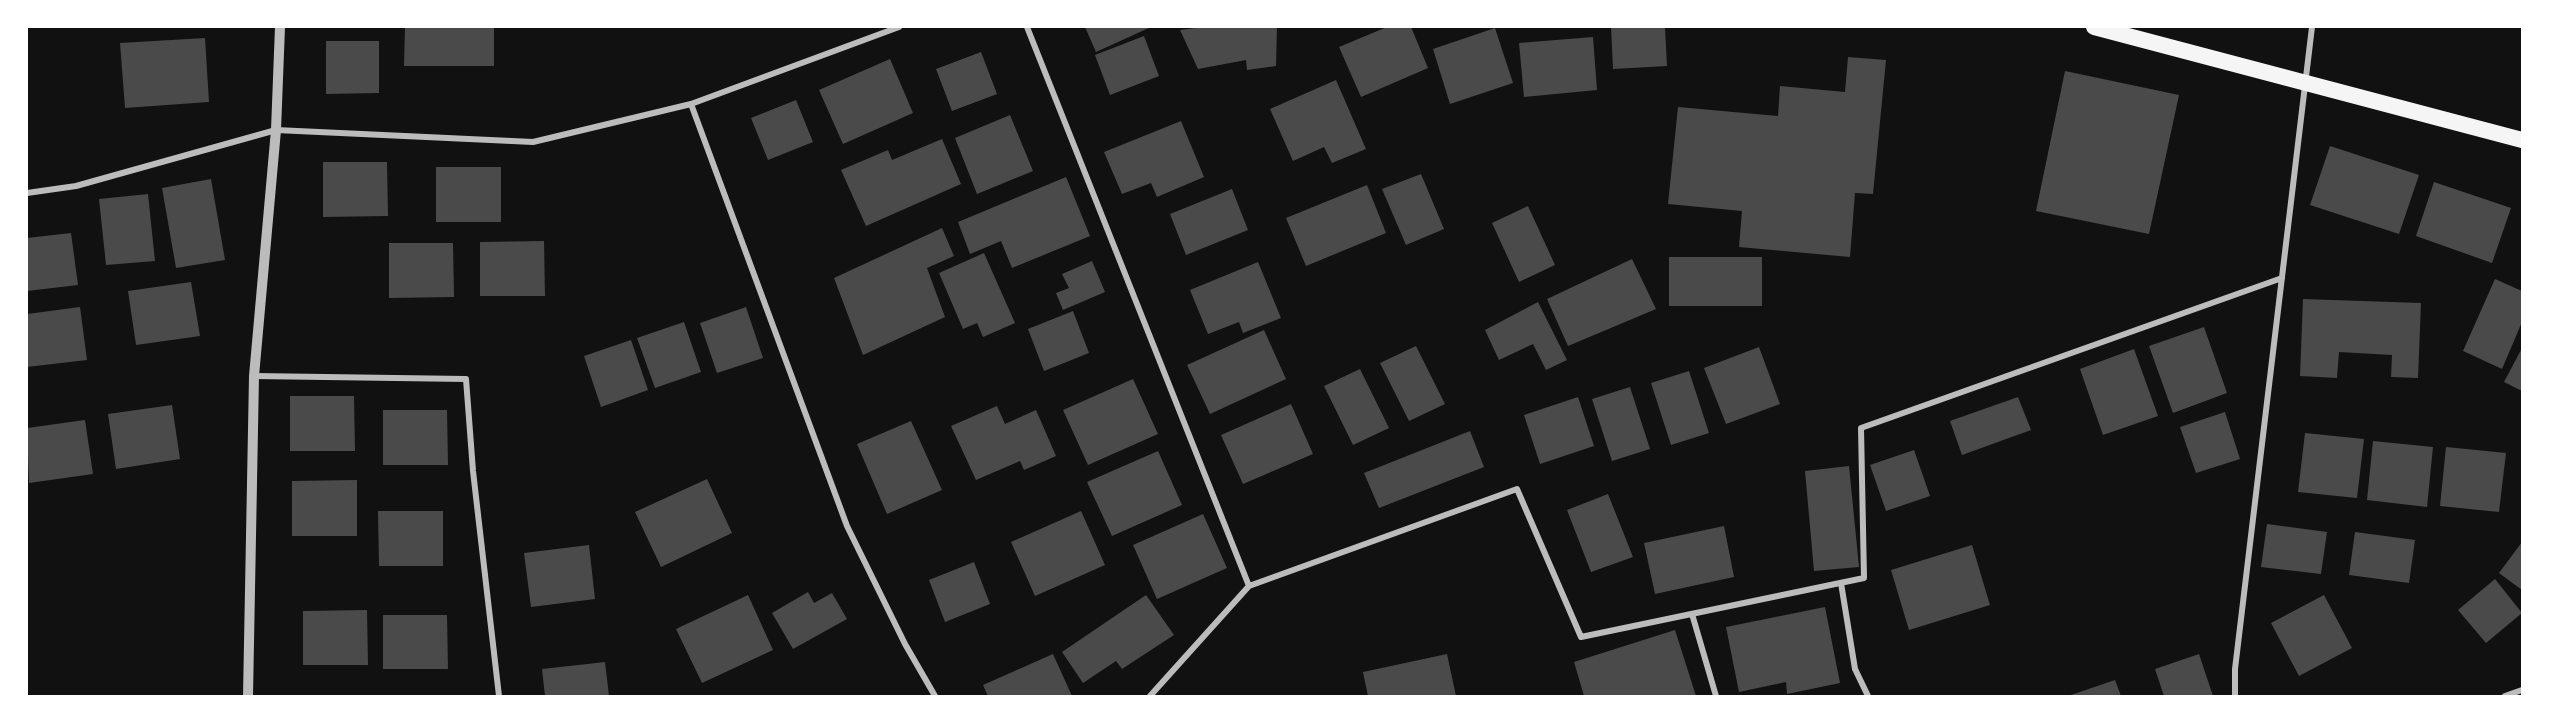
<!DOCTYPE html>
<html>
<head>
<meta charset="utf-8">
<style>
  body { margin:0 }
  #map { position:relative; width:2549px; height:723px; overflow:hidden; background:#111; font-family:"Archivo Narrow",sans-serif }
  canvas { display:block }
  .frame { position:absolute; inset:0; border:28px solid #fff; pointer-events:none }
</style>
</head>
<body>
<div id="map">
<canvas width="2549" height="723"></canvas>
<div class="frame"></div>
</div>
<script>
const ctx = document.querySelector('canvas').getContext('2d');
ctx.lineJoin = 'round';
function fill(path, color) { ctx.fillStyle = color; ctx.fill(path, 'evenodd'); }
function strokePath(path, color, width, dash) { ctx.strokeStyle = color; ctx.lineWidth = width; ctx.lineCap = dash ? 'butt' : 'round'; ctx.setLineDash(dash || []); ctx.stroke(path); }
fill(new Path2D(`
  M 405,27 L 494,27 L 494,66 L 404,66 Z
  M 1085,27 L 1151,27 L 1096,52 Z
  M 1203,27 L 1277,27 L 1276,66 L 1247,70 L 1246,60 L 1198,69 L 1180,30 Z
  M 1387,27 L 1411,27 L 1428,68 L 1361,97 L 1339,47 Z
  M 1611,27 L 1665,27 L 1667,66 L 1613,69 Z
  M 1495,28 L 1513,83 L 1450,104 L 1433,49 Z
  M 1144,36 L 1159,76 L 1110,95 L 1095,55 Z
  M 1593,37 L 1597,90 L 1524,97 L 1519,43 Z
  M 205,38 L 209,102 L 125,108 L 120,43 Z
  M 326,41 L 379,41 L 379,93 L 326,94 Z
  M 981,52 L 997,94 L 952,111 L 936,69 Z
  M 1848,57 L 1886,60 L 1873,194 L 1855,193 L 1850,257 L 1739,247 L 1742,211 L 1668,204 L 1678,107 L 1778,116 L 1780,86 L 1845,92 Z
  M 890,59 L 913,113 L 843,144 L 819,90 Z
  M 2065,71 L 2179,95 L 2149,234 L 2036,211 Z
  M 1336,80 L 1366,149 L 1332,163 L 1324,147 L 1293,161 L 1270,109 Z
  M 796,100 L 813,142 L 768,160 L 751,118 Z
  M 1010,115 L 1033,171 L 977,194 L 955,138 Z
  M 1181,121 L 1204,177 L 1157,197 L 1151,183 L 1122,194 L 1104,152 Z
  M 942,139 L 961,184 L 866,226 L 841,170 L 888,150 L 892,160 Z
  M 2330,146 L 2419,175 L 2399,234 L 2310,205 Z
  M 323,162 L 387,162 L 388,216 L 323,217 Z
  M 436,167 L 501,167 L 501,222 L 436,222 Z
  M 1421,174 L 1444,229 L 1406,245 L 1382,189 Z
  M 1066,177 L 1090,236 L 1012,268 L 1001,241 L 970,254 L 958,222 Z
  M 211,179 L 225,260 L 176,268 L 162,188 Z
  M 2434,182 L 2511,208 L 2492,263 L 2416,236 Z
  M 1367,185 L 1386,233 L 1306,266 L 1286,218 Z
  M 1232,189 L 1248,230 L 1186,255 L 1170,214 Z
  M 148,194 L 155,261 L 106,265 L 99,199 Z
  M 1528,206 L 1555,265 L 1519,282 L 1492,223 Z
  M 942,228 L 954,256 L 927,268 L 945,317 L 863,355 L 834,278 Z
  M 71,233 L 78,285 L 27,291 L 27,238 Z
  M 544,241 L 545,296 L 480,296 L 480,242 Z
  M 389,243 L 453,243 L 454,297 L 389,298 Z
  M 984,253 L 1015,323 L 983,337 L 977,323 L 963,329 L 939,273 Z
  M 1669,257 L 1762,257 L 1762,306 L 1669,306 Z
  M 1632,259 L 1656,309 L 1568,346 L 1547,299 Z
  M 1092,261 L 1105,292 L 1063,310 L 1056,293 L 1069,288 L 1062,274 Z
  M 1258,262 L 1281,318 L 1243,333 L 1239,322 L 1208,334 L 1190,290 Z
  M 2495,279 L 2522,291 L 2522,322 L 2502,369 L 2463,351 Z
  M 191,282 L 200,336 L 136,345 L 128,291 Z
  M 2303,299 L 2421,303 L 2418,378 L 2391,377 L 2392,355 L 2339,352 L 2337,378 L 2300,376 Z
  M 1538,302 L 1567,360 L 1546,370 L 1533,344 L 1499,360 L 1485,330 Z
  M 80,307 L 87,360 L 27,367 L 27,314 Z
  M 746,307 L 763,358 L 717,373 L 700,323 Z
  M 1073,311 L 1089,353 L 1044,371 L 1028,329 Z
  M 684,322 L 701,372 L 655,388 L 637,338 Z
  M 2204,327 L 2227,393 L 2173,413 L 2149,346 Z
  M 1264,330 L 1286,379 L 1210,414 L 1187,365 Z
  M 631,340 L 648,390 L 601,407 L 584,356 Z
  M 1416,346 L 1445,404 L 1409,421 L 1380,363 Z
  M 1759,347 L 1780,404 L 1726,424 L 1704,368 Z
  M 2522,348 L 2522,391 L 2504,382 Z
  M 2134,349 L 2158,416 L 2103,435 L 2080,369 Z
  M 1360,369 L 1389,428 L 1353,445 L 1324,386 Z
  M 1689,371 L 1709,433 L 1671,445 L 1651,383 Z
  M 1133,379 L 1158,434 L 1088,465 L 1063,410 Z
  M 1630,387 L 1650,449 L 1612,461 L 1592,399 Z
  M 290,396 L 354,396 L 355,451 L 290,451 Z
  M 1578,397 L 1594,446 L 1540,464 L 1524,415 Z
  M 2018,397 L 2031,430 L 1962,455 L 1950,421 Z
  M 1291,404 L 1313,454 L 1243,484 L 1221,435 Z
  M 172,405 L 180,459 L 116,469 L 108,414 Z
  M 997,406 L 1005,424 L 1036,410 L 1056,456 L 1024,470 L 1020,461 L 976,480 L 951,426 Z
  M 383,410 L 447,410 L 448,465 L 383,465 Z
  M 2225,412 L 2240,459 L 2196,473 L 2180,427 Z
  M 85,420 L 93,474 L 29,483 L 27,428 Z
  M 911,421 L 942,490 L 887,514 L 857,444 Z
  M 1470,431 L 1484,467 L 1379,508 L 1364,473 Z
  M 2305,433 L 2364,439 L 2357,498 L 2298,492 Z
  M 2373,441 L 2433,447 L 2427,507 L 2367,500 Z
  M 2446,447 L 2506,453 L 2499,512 L 2440,506 Z
  M 1914,450 L 1930,496 L 1886,511 L 1870,465 Z
  M 1158,451 L 1182,505 L 1112,536 L 1087,482 Z
  M 1849,466 L 1859,567 L 1814,571 L 1805,471 Z
  M 707,479 L 732,533 L 661,567 L 635,512 Z
  M 357,480 L 357,536 L 292,536 L 292,481 Z
  M 1608,494 L 1633,557 L 1591,572 L 1567,510 Z
  M 378,511 L 443,511 L 443,566 L 379,566 Z
  M 1081,511 L 1105,565 L 1035,596 L 1011,542 Z
  M 1203,514 L 1227,568 L 1157,599 L 1133,545 Z
  M 2267,524 L 2327,532 L 2321,574 L 2261,567 Z
  M 1724,526 L 1734,577 L 1655,594 L 1644,543 Z
  M 2355,532 L 2415,540 L 2409,583 L 2349,575 Z
  M 2522,542 L 2522,590 L 2499,573 Z
  M 589,545 L 595,599 L 531,607 L 524,553 Z
  M 1972,545 L 1990,605 L 1909,630 L 1891,570 Z
  M 974,562 L 990,604 L 945,622 L 929,580 Z
  M 2495,579 L 2522,613 L 2486,643 L 2458,610 Z
  M 808,592 L 814,603 L 832,593 L 847,619 L 793,649 L 772,613 Z
  M 748,595 L 773,650 L 702,683 L 676,629 Z
  M 1146,595 L 1174,635 L 1122,669 L 1116,661 L 1083,683 L 1062,652 Z
  M 2324,595 L 2352,648 L 2299,676 L 2271,623 Z
  M 1825,607 L 1840,683 L 1787,694 L 1786,682 L 1739,692 L 1726,627 Z
  M 367,610 L 368,665 L 303,665 L 303,611 Z
  M 383,615 L 447,615 L 448,669 L 383,669 Z
  M 1675,630 L 1696,696 L 1584,696 L 1574,662 Z
  M 1053,654 L 1072,696 L 988,696 L 983,685 Z
  M 1447,654 L 1456,696 L 1368,696 L 1363,672 Z
  M 2199,654 L 2213,696 L 2164,696 L 2155,669 Z
  M 605,662 L 609,696 L 545,696 L 542,669 Z
  M 2115,680 L 2121,696 L 2068,696 Z`), '#4a4a4a');
strokePath(new Path2D(`
  M 1027,27 L 1249,586
  M 691,104 L 847,526 L 905,644 L 935,696
  M 27,193 L 76,186 L 276,130 L 533,142 L 691,104 L 899,27
  M 254,376 L 466,379 L 473,471 L 499,696
  M 1841,583 L 1855,669 L 1868,696
  M 1692,614 L 1716,696
  M 1150,696 L 1249,586 L 1517,489 L 1581,637 L 1864,578 L 1861,428 L 2282,278
  M 2235,696 L 2235,669 L 2312,27
  M 2505,696 L 2522,690`), '#bcbcbc', 6);
strokePath(new Path2D(`
  M 248,696 L 254,376 L 276,130 L 280,27`), '#bcbcbc', 10);
strokePath(new Path2D(`
  M 2094,27 L 2522,140`), '#f5f5f5', 16);
</script>
</body>
</html>
